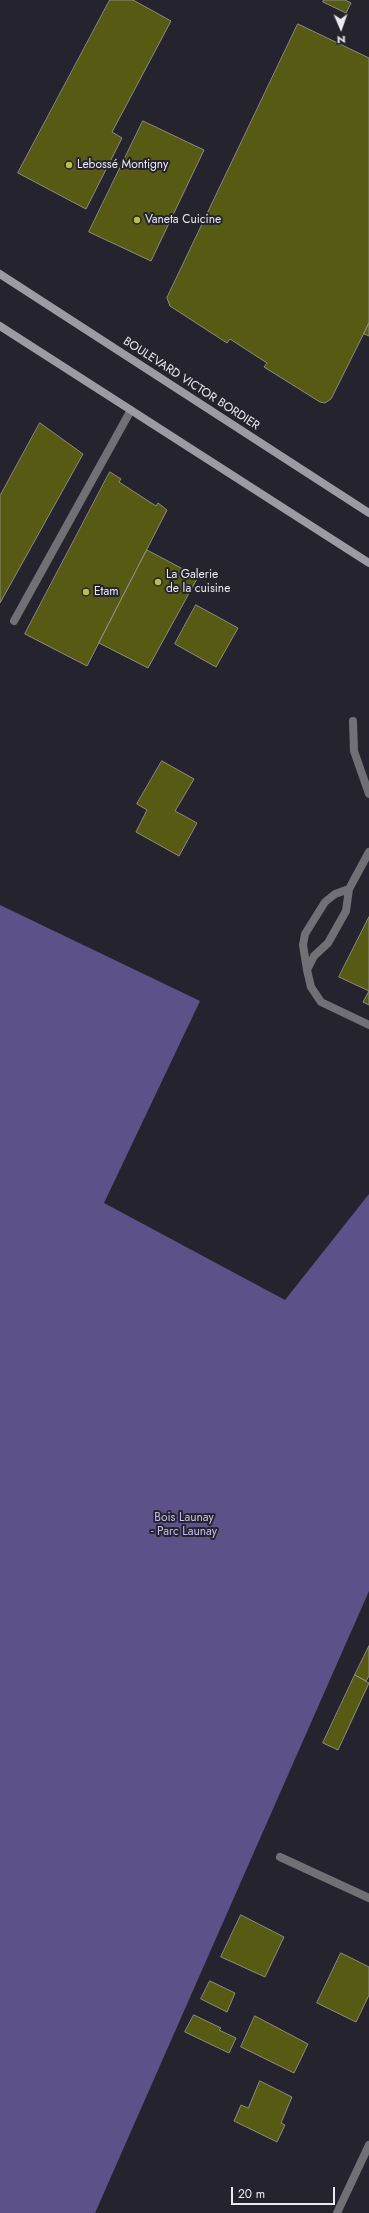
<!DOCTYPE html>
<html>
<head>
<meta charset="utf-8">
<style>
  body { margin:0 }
  #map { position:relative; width:369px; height:2213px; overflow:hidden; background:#25242e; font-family:Jost,sans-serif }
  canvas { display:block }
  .north { position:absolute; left:321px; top:8px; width:40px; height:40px; -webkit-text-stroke:3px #25242e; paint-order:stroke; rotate:178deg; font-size:11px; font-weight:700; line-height:16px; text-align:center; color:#eae9f0 }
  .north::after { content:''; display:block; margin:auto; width:14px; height:18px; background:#eae9f0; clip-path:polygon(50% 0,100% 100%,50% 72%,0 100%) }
  .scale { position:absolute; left:231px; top:2187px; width:104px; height:18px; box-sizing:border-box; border:2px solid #eae9f0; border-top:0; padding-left:5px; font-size:12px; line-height:14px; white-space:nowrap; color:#eae9f0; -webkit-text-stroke:3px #25242e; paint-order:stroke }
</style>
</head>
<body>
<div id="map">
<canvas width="369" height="2213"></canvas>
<div class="north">N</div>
<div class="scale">20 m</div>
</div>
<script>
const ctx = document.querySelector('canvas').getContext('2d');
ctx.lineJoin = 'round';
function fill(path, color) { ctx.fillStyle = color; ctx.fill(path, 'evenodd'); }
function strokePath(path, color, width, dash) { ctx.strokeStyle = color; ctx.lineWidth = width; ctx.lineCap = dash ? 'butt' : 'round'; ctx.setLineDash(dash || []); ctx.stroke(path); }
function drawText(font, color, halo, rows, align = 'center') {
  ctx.font = font + ' Jost,sans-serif'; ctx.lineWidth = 4; ctx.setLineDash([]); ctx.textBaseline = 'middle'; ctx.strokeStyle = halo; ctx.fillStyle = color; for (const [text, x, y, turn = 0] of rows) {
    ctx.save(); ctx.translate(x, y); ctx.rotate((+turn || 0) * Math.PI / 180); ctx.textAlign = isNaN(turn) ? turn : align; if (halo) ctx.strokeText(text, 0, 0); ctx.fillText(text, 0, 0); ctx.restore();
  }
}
fill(new Path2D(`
  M 0,905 L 200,1001 L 104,1203 L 285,1300 L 369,1194 L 369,1591 L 95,2213 L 0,2213 Z`), '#5d518a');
const building = new Path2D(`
  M 110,0 L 133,0 L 171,21 L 112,132 L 122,138 L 86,209 L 18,173 Z
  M 324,0 L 345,0 L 351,3 L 346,13 L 323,2 Z
  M 298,24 L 369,58 L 369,323 L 331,399 L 325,403 L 320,402 L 264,367 L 267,363 L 230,339 L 227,343 L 170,306 L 167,298 Z
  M 143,121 L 204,150 L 151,261 L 89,232 Z
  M 369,323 L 369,336 L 364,334 Z
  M 40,423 L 83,454 L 0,603 L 0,496 Z
  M 110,472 L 121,479 L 119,482 L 156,506 L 158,503 L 167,510 L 87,666 L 25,634 Z
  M 147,550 L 198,577 L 148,668 L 99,643 Z
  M 196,605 L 238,628 L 216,667 L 175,644 Z
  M 162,761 L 194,779 L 175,811 L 197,823 L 179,856 L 136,832 L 147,810 L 137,804 Z
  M 369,917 L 369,1005 L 363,1002 L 369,991 L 339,977 Z
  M 369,1646 L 369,1676 L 366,1681 L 355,1675 Z
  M 355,1675 L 369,1683 L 338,1750 L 323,1743 Z
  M 241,1915 L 284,1937 L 265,1977 L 221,1957 Z
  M 341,1953 L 369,1967 L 369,1995 L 356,2022 L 317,2003 Z
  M 210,1981 L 235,1993 L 227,2012 L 201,1999 Z
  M 194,2015 L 221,2028 L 219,2030 L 236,2038 L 229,2053 L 185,2032 Z
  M 255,2016 L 308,2044 L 294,2073 L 241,2047 Z
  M 260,2081 L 292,2097 L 281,2123 L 285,2125 L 277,2142 L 234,2121 L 241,2105 L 248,2108 Z`);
fill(building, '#575a13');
strokePath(building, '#8b8d7f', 1);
strokePath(new Path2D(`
  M 14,621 L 131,410
  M 353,721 L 354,751 L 369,794
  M 369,852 L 349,889 L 346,911 L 328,943 L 314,956 L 307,970 L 311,987 L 321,1002 L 369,1025
  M 307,970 L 303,945 L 305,934 L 325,902 L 335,894 L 349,889`), '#717075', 8);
strokePath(new Path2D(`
  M 280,1857 L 369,1898
  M 337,2213 L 369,2145`), '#717075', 8);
strokePath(new Path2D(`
  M 0,274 L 369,513
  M 0,326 L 369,563`), '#9c9aa3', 8);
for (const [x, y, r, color] of [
  [69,165,4,"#b9c046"],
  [137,220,4,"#b9c046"],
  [158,582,4,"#b9c046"],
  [86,592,4,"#b9c046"]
]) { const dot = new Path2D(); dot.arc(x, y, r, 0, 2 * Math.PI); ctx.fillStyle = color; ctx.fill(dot); strokePath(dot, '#25242e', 1.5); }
drawText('12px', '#eae9f0', '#25242e', [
  ["Lebossé Montigny",77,165],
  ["Vaneta Cuicine",145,220],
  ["La Galerie",166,575],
  ["de la cuisine",166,589],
  ["Etam",94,592]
], 'left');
drawText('12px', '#eae9f0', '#25242e', [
  ["BOULEVARD VICTOR BORDIER",191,384,33]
]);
drawText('12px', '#c6bef1', '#25242e', [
  ["Bois Launay",184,1518],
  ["- Parc Launay",184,1532]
]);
</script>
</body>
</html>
